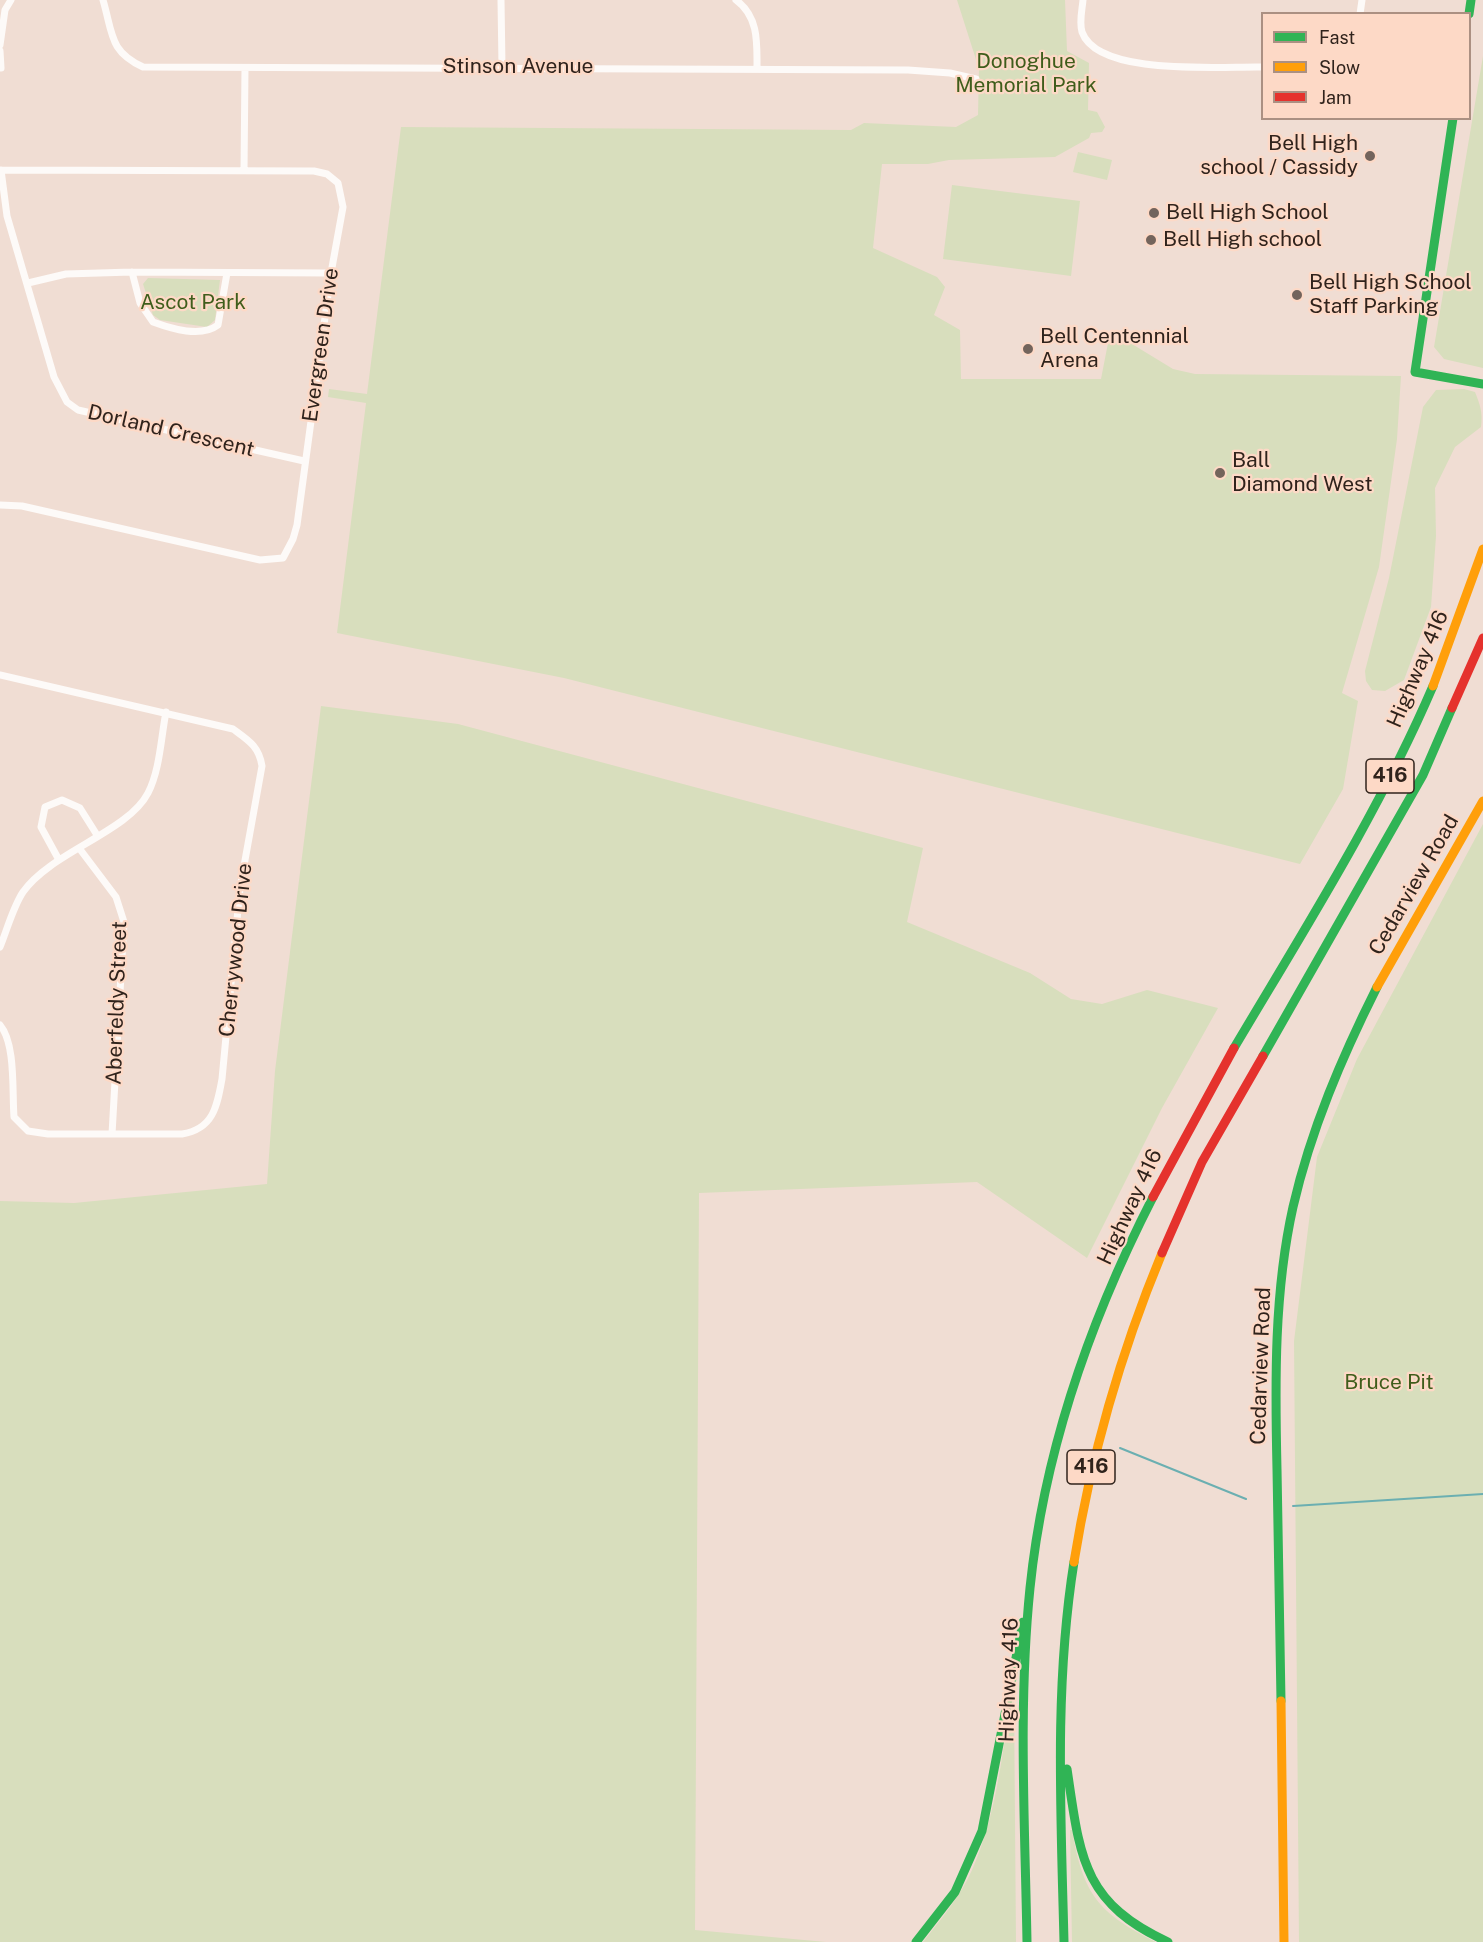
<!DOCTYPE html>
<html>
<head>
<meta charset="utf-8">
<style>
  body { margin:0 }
  #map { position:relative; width:1483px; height:1942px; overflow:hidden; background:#f0ddd3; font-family:"Public Sans",sans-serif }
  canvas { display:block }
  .legend { position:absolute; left:1261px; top:12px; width:210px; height:108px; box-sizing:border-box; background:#fdd9c6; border:2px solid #ab9082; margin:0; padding:8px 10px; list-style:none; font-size:18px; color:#30231c }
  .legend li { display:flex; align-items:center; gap:12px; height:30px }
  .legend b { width:30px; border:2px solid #ab9082 }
</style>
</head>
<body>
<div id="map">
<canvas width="1483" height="1942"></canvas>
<ul class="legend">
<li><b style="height:8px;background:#30b455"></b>Fast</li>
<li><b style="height:8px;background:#ff9f0a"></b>Slow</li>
<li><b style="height:8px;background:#e5322d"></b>Jam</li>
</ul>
</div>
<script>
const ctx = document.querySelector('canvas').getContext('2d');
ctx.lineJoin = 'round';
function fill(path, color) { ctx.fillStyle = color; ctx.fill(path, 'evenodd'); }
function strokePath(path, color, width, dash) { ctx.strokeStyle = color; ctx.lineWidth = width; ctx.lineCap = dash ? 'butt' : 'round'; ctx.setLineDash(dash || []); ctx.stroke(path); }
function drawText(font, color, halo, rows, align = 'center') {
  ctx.font = font + ' "Public Sans",sans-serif'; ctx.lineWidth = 4.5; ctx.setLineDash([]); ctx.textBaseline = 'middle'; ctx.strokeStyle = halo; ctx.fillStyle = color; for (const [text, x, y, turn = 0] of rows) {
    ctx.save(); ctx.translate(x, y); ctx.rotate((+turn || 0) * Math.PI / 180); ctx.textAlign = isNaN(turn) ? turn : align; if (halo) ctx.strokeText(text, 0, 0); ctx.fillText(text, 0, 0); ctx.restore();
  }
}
fill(new Path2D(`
  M 957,0 L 1065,0 L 1067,51 L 1089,63 L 1088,110 L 1097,112 L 1105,127 L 1102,132 L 1091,133 L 1089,138 L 1055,157 L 949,160 L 928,164 L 882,164 L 873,248 L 937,277 L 945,287 L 934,315 L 960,330 L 961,379 L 1101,379 L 1108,343 L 1132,344 L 1173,369 L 1195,374 L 1401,376 L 1397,439 L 1379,567 L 1342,693 L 1358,701 L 1343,789 L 1300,864 L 564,678 L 337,633 L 366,403 L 328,397 L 329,389 L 367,394 L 401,127 L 851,130 L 864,123 L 956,127 L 978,115 L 979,69 Z
  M 1483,56 L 1483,368 L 1444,359 L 1434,347 Z
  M 1078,152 L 1112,160 L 1107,180 L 1073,172 Z
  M 952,185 L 1080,201 L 1071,276 L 943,259 Z
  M 148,278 L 220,280 L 215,320 L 207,327 L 160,320 L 153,315 L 143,284 Z
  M 1464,389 L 1475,392 C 1480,405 1483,412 1481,427 L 1455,447 L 1435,488 L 1436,536 L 1431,607 L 1404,680 L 1385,691 L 1372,690 L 1366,681 L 1365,671 L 1389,578 L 1423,407 L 1436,390 Z
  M 321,706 L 458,724 L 923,848 L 907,922 L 1030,973 L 1071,999 L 1102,1004 L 1147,990 L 1218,1008 L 1162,1108 L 1087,1258 L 977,1182 L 699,1193 L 695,1930 L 826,1942 L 0,1942 L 0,1201 L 74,1203 L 267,1184 L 275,1071 Z
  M 1483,824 L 1483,1942 L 1299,1942 L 1294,1341 L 1317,1157 L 1357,1059 Z
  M 1011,1699 L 1014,1700 L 1016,1942 L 923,1942 C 941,1919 960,1897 972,1870 C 996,1816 1002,1756 1011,1699 Z
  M 1070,1830 L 1072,1830 C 1083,1894 1098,1913 1156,1942 L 1072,1942 Z`), '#d8debd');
strokePath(new Path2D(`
  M 1120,1448 L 1246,1499
  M 1293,1506 L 1483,1494`), '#6bafb1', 2);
strokePath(new Path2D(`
  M 103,0 C 113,34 109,51 143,67 L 908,70 L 950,73 L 976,79
  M 501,0 L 502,66
  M 736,0 C 759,17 757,43 757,69
  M 1083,0 C 1082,11 1079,22 1082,32 C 1098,77 1222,66 1262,67
  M 1360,14 L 1362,0
  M 0,45 L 5,10 L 11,0
  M 0,51 L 1,68
  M 0,170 L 314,171 L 327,174 L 338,183 L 343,207 L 331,273 L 297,525 L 293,539 L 283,558 L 260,560 L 22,506 L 0,505
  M 1,170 L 7,216 L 54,377 L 67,402 L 78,410 L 304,461
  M 244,171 L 245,68
  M 132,272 L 140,303 L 153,322 C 172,329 201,338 218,325 L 227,273
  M 28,283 L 66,274 L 132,272 L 331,273
  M 0,675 L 233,729 C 248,740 259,746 262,766 L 240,888 L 222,1079 C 217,1107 213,1129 182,1134 L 48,1134 L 28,1131 L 14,1117 C 12,1092 16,1044 0,1025
  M 79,848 L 116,897 L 124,922 L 112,1134
  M 59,860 L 41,827 L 45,807 L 62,800 L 80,808 L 97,835
  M 0,947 C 7,930 13,907 23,892 C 51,852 128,832 148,793 C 160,770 161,737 166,712`), '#fdfaf8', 7);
strokePath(new Path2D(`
  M 1469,14 L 1471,0
  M 1453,118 L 1415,372 L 1483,384
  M 1234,1048 C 1304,930 1379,812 1433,686
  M 1263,1056 L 1423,775 L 1452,708
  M 1281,1701 C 1280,1623 1278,1546 1277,1469 C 1275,1382 1274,1292 1293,1207 C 1311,1129 1342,1057 1377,987
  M 1067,1769 C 1080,1855 1081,1902 1168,1942
  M 916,1942 L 955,1892 L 982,1831 L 1023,1622
  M 1027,1942 C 1025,1824 1018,1706 1030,1588 C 1044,1452 1091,1318 1153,1197
  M 1064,1942 C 1061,1815 1054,1687 1074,1562`), '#30b455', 9);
strokePath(new Path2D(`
  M 1433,686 L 1483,549
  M 1377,987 L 1483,801
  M 1074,1562 C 1091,1456 1121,1352 1162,1253
  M 1281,1701 L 1284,1942`), '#ff9f0a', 9);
strokePath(new Path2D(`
  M 1452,708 L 1483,638
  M 1153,1197 L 1234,1048
  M 1162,1253 L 1202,1162 L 1263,1056`), '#e5322d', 9);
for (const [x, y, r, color] of [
  [1370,156,6,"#73645c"],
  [1154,213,6,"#73645c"],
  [1151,240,6,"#73645c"],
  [1297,295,6,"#73645c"],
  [1028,349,6,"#73645c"],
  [1220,473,6,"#73645c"]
]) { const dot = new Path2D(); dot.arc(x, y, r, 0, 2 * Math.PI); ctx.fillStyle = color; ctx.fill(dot); strokePath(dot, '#fdd9c6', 2); }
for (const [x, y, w] of [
  [1390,776,48],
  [1091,1467,48]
]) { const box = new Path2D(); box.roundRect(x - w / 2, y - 17, w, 34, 4.5); ctx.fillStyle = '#fdd9c6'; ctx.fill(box); strokePath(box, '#30231c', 1.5); }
drawText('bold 20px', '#30231c', null, [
  ["416",1390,776],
  ["416",1091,1467]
]);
drawText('21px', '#3f5d1b', '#fdd9c6', [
  ["Donoghue",1026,62],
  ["Memorial Park",1026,86],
  ["Ascot Park",193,303],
  ["Bruce Pit",1389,1383]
]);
drawText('21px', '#30231c', '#fdd9c6', [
  ["Stinson Avenue",518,67],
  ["Evergreen Drive",321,345,-82],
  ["Dorland Crescent",171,431,13],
  ["Highway 416",1418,669,-67],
  ["Cedarview Road",1414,885,-60],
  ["Cherrywood Drive",236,950,-84],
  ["Aberfeldy Street",117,1003,-88],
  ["Highway 416",1130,1207,-65],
  ["Cedarview Road",1261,1366,-88],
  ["Highway 416",1009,1680,-88]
]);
drawText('21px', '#30231c', '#fdd9c6', [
  ["Bell High",1358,144,"right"],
  ["school / Cassidy",1358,168,"right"],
  ["Bell High School",1166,213],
  ["Bell High school",1163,240],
  ["Bell High School",1309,283],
  ["Staff Parking",1309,307],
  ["Bell Centennial",1040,337],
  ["Arena",1040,361],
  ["Ball",1232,461],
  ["Diamond West",1232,485]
], 'left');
</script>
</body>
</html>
